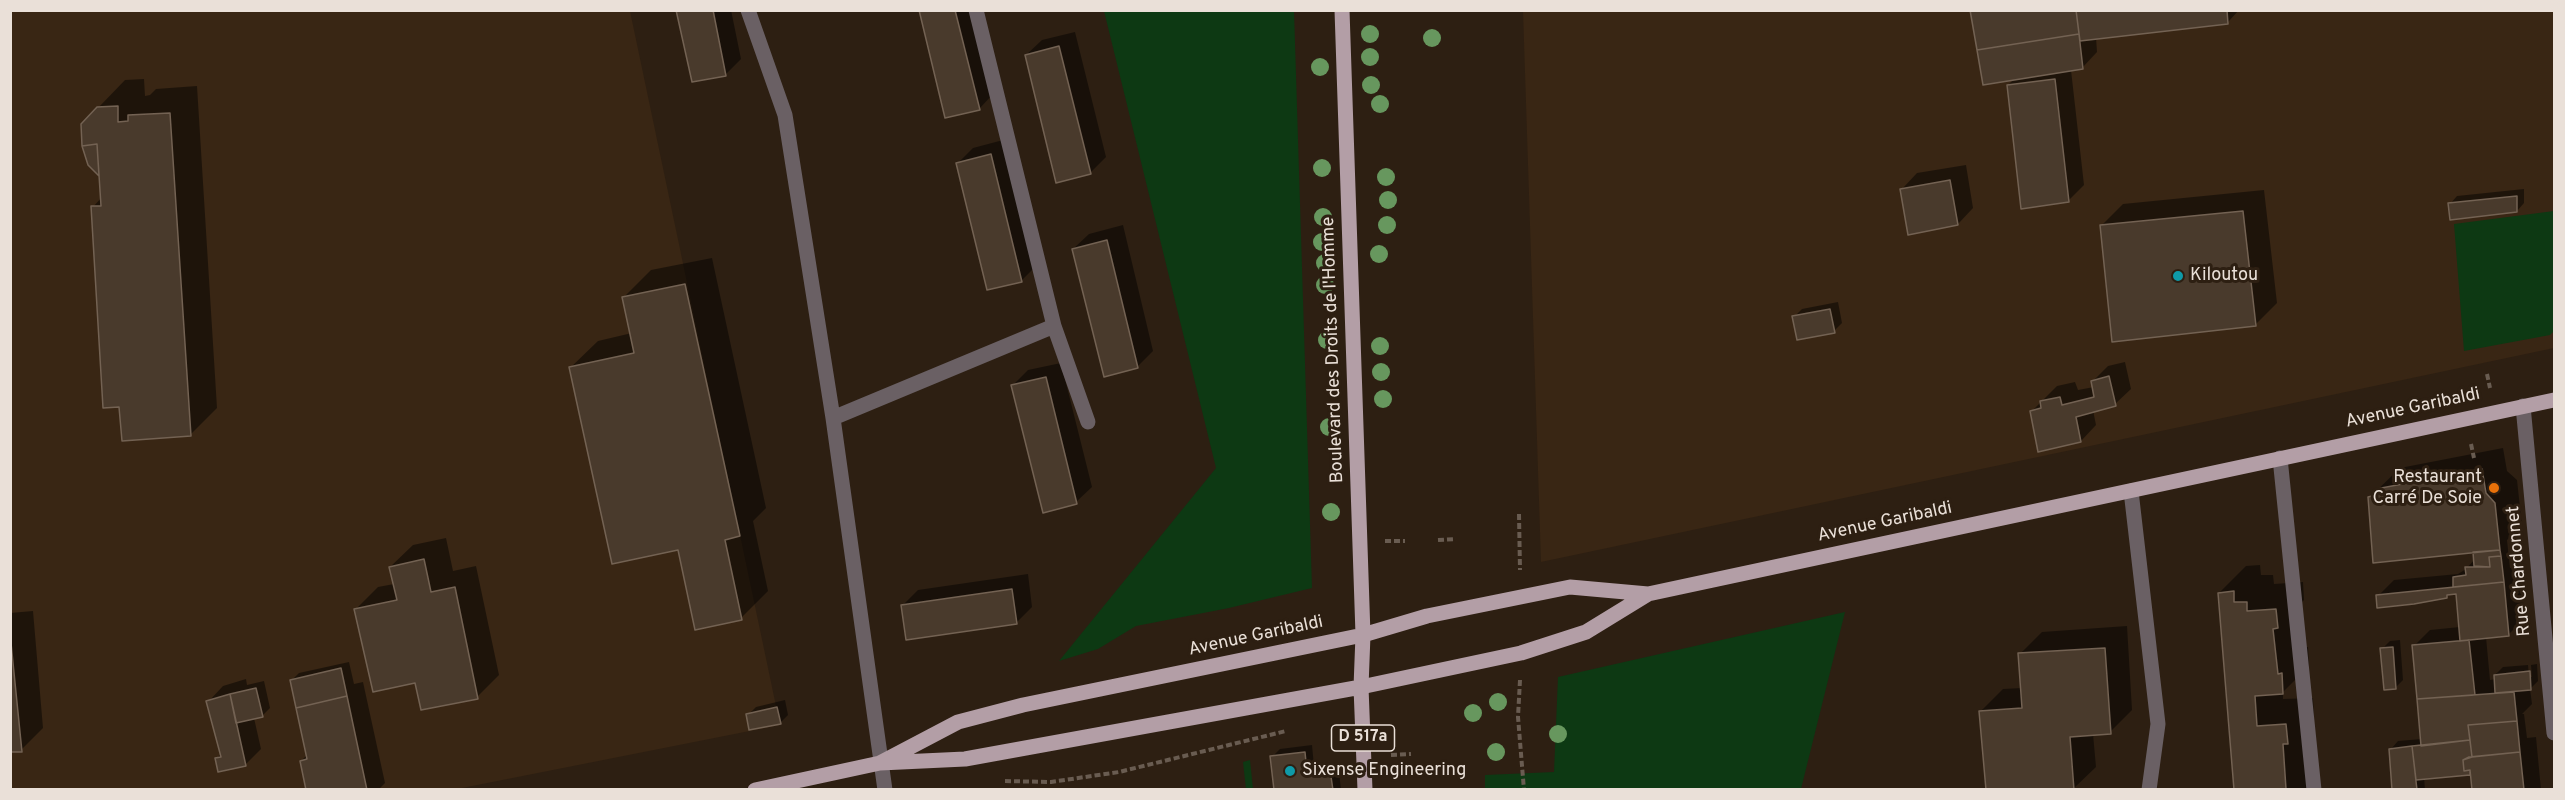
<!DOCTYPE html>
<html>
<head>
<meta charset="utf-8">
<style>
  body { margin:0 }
  #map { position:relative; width:2565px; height:800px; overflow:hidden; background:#2d1f12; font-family:Overpass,sans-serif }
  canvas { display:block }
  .frame { position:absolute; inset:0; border:12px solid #eae0d8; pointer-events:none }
</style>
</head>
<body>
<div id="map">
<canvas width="2565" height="800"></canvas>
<div class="frame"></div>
</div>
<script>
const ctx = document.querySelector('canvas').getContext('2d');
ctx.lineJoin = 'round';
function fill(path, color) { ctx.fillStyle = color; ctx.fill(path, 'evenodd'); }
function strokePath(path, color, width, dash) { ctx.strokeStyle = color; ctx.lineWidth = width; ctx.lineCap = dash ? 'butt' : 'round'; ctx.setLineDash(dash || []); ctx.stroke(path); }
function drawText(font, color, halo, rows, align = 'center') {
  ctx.font = font + ' Overpass,sans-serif'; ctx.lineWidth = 6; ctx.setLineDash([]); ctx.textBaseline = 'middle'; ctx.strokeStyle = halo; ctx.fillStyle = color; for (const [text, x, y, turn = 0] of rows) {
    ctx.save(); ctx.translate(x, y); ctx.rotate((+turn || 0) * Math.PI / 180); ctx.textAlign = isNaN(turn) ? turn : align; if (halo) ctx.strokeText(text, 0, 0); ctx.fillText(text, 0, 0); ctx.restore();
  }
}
fill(new Path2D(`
  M 10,11 L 630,11 L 780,725 L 457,789 L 11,789 Z
  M 1523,11 L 2554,11 L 2554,348 L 1541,562 Z`), '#392614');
fill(new Path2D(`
  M 1104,11 L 1294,11 L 1312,588 L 1229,608 L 1136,626 L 1098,649 L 1059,661 L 1216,468 Z
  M 2554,211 L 2554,331 L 2550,335 L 2464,351 L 2454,224 Z
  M 1845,612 L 1801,789 L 1485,789 L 1485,775 L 1554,772 L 1558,677 Z
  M 1250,760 L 1253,789 L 1246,789 L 1243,762 Z`), '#0d3913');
fill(new Path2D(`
  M 677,10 L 731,10 L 741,59 L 726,74 Z
  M 921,10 L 974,10 L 994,93 L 979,109 Z
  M 1972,10 L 2239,10 L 2228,22 L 2096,37 L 2097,52 L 2082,68 L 2071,70 L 2084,185 L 2068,201 L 2008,85 L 2015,78 Z
  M 1075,32 L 1106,157 L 1090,173 L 1026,55 L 1042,40 Z
  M 144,79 L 145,96 L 150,95 L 156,89 L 197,86 L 217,408 L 190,435 L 121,405 L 93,207 L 102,197 L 99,174 L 94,170 L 98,108 L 125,80 Z
  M 1007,139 L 1037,265 L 1022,280 L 957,164 L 973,148 Z
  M 1966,165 L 1973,208 L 1958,224 L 1902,189 L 1917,173 Z
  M 2524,189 L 2524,203 L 2517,211 L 2450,204 L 2457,196 Z
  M 2264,190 L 2277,303 L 2255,325 L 2101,226 L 2123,204 Z
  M 1123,225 L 1153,351 L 1137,367 L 1073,249 L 1089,234 Z
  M 712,258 L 766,508 L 753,521 L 768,591 L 741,618 L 679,548 L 570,368 L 598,341 L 632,333 L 624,297 L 651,270 Z
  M 1838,302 L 1842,323 L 1834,331 L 1794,317 L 1802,309 Z
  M 2125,362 L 2131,389 L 2115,404 L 2093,410 L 2096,425 L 2081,441 L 2032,411 L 2057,386 L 2075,382 L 2078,390 L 2094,387 L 2092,382 L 2108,366 Z
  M 1061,363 L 1092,487 L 1076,502 L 1013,385 L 1028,370 Z
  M 2503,448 L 2507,471 L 2517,480 L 2522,526 L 2507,540 L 2510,568 L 2519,567 L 2524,619 L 2508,635 L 2486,637 L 2490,680 L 2496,679 L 2495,675 L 2503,667 L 2528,665 L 2529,677 L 2532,677 L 2531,665 L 2537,664 L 2538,681 L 2530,689 L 2532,704 L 2522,714 L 2524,714 L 2527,738 L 2536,737 L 2541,790 L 2473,790 L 2472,773 L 2424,777 L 2425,790 L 2394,790 L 2391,749 L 2398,741 L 2422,739 L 2414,646 L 2430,630 L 2460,627 L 2457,592 L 2450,593 L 2446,597 L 2378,596 L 2394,580 L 2458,574 L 2466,569 L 2475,559 L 2474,551 L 2370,497 L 2400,468 Z
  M 446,538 L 453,571 L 476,566 L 499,675 L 477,697 L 416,681 L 356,609 L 378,587 L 394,584 L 390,567 L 413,545 Z
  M 2260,565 L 2261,575 L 2273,575 L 2274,584 L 2303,582 L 2304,600 L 2300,604 L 2304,647 L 2308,647 L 2309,666 L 2283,692 L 2283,699 L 2313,698 L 2314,716 L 2310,720 L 2309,790 L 2235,790 L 2219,593 L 2246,566 Z
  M 1028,574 L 1032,607 L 1016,623 L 902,606 L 918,590 Z
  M 33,611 L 43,728 L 21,750 L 10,751 L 10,613 Z
  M 2127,626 L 2132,710 L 2110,732 L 2093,734 L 2096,767 L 2073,789 L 1981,711 L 2003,689 L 2022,688 L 2020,654 L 2042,632 Z
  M 2400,640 L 2403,680 L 2395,688 L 2382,649 L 2390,641 Z
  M 349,662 L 354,684 L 363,682 L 385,783 L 378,790 L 307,790 L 301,761 L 307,755 L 291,681 L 299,673 Z
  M 246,679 L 247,685 L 264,681 L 270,708 L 262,716 L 254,718 L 261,749 L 245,765 L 216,759 L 221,754 L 208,702 L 223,686 Z
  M 785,700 L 788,715 L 780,723 L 748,715 L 756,707 Z
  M 1312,745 L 1314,766 L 1338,763 L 1341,790 L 1276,790 L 1272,757 L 1280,749 Z`), '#0007');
const building = new Path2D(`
  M 676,10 L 713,10 L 726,76 L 692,82 Z
  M 919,10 L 955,10 L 980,110 L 945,118 Z
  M 1970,10 L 2076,10 L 2079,34 L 1977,50 Z
  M 2076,10 L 2227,10 L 2228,24 L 2080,41 Z
  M 2079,34 L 2083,69 L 1983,85 L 1977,50 Z
  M 1059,46 L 1091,174 L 1056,183 L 1025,55 Z
  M 2055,79 L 2069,202 L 2021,209 L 2007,85 Z
  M 118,106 L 118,122 L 128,121 L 128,115 L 170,113 L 191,436 L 122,441 L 119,407 L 103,408 L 91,206 L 101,206 L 97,144 L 82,146 L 81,124 L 97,107 Z
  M 97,144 L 99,176 L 88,165 L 82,146 Z
  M 991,154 L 1022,282 L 987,290 L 956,163 Z
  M 1950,180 L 1958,225 L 1908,235 L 1900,189 Z
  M 2517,196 L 2517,212 L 2450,220 L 2448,203 Z
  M 2243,211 L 2256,326 L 2112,342 L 2100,225 Z
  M 1107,240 L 1138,368 L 1104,377 L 1072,249 Z
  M 685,284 L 740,536 L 725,540 L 742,620 L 695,630 L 678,550 L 612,564 L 569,367 L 634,353 L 622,297 Z
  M 1830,309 L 1835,333 L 1797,340 L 1792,316 Z
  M 2109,376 L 2116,406 L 2076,417 L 2081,442 L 2038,452 L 2030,411 L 2041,408 L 2040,401 L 2060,397 L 2062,405 L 2094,397 L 2091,381 Z
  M 1046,377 L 1077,504 L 1043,513 L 1011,385 Z
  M 2482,469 L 2486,493 L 2495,503 L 2500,550 L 2373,563 L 2368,497 L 2376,495 L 2376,489 Z
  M 2500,550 L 2501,556 L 2489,557 L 2490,567 L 2474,566 L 2473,552 Z
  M 2501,556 L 2504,582 L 2453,587 L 2453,577 L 2466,575 L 2465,567 L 2490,567 L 2489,557 Z
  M 424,559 L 431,592 L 455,587 L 478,699 L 421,710 L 415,683 L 373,692 L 354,609 L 397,600 L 389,567 Z
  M 2504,582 L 2509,636 L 2460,641 L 2456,594 L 2447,595 L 2447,598 L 2414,604 L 2377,608 L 2376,595 Z
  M 1012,589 L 1017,624 L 906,640 L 901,605 Z
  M 2234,591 L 2234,602 L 2247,602 L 2247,611 L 2276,609 L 2278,628 L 2273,629 L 2278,674 L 2282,673 L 2283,694 L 2255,696 L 2257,726 L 2286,724 L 2288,744 L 2283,744 L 2286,789 L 2291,790 L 2234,790 L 2218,593 Z
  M 10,633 L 22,752 L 10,752 Z
  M 2469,640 L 2475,695 L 2417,699 L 2412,645 Z
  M 2393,647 L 2396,689 L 2384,690 L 2380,648 Z
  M 2105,648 L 2111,734 L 2070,737 L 2074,790 L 1986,790 L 1979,711 L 2022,708 L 2018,653 Z
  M 341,668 L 347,696 L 296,708 L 290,680 Z
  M 2530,671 L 2531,690 L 2495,693 L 2494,675 Z
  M 256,688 L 263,717 L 236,723 L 230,694 Z
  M 2514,692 L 2517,721 L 2468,725 L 2470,740 L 2421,746 L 2417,699 Z
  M 230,694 L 246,766 L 218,772 L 215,758 L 221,757 L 206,701 Z
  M 347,696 L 367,790 L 306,790 L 300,761 L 307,759 L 296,708 Z
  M 777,707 L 781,724 L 749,730 L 746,714 Z
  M 2517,721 L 2520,752 L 2472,757 L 2468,725 Z
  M 2470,740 L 2472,757 L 2463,760 L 2464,771 L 2470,770 L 2470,775 L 2416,780 L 2412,746 Z
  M 2412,746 L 2417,790 L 2392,790 L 2389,749 Z
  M 1305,752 L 1307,773 L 1330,770 L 1333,790 L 1274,790 L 1270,756 Z
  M 2520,752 L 2524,790 L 2472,790 L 2470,770 L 2464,771 L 2463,760 L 2469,757 Z`);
fill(building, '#493a2c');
strokePath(building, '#736253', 1.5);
strokePath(new Path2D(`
  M 2487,374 L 2490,388
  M 2471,444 L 2474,458
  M 1519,514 L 1520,570
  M 1438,540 L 1456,539
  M 1385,541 L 1405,541
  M 1520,680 L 1518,717 L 1524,790
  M 1391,755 L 1411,754
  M 1005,781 L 1051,782 L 1119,772 L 1286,731`), '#695c51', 4, [6, 3]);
strokePath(new Path2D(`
  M 748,10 L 785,115 L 833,418 L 885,790
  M 1054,326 L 1088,422
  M 2523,406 L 2554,733
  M 833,418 L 1054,326 L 976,10
  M 2280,458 L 2314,790
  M 2131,491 L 2158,724 L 2149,790`), '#6a6064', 15);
strokePath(new Path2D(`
  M 1342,10 L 1363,635 L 1361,687 L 1365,790
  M 880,763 L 958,722 L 1023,705 L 1363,635 L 1427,616 L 1570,587 L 1648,594 L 2554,400
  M 755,790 L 880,763 L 965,759 L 1361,687 L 1521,653 L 1586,632 L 1648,594`), '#b39ea6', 15);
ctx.fillStyle = '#67975e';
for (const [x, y] of [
  [1370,34],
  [1432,38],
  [1370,57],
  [1320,67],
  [1371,85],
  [1380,104],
  [1322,168],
  [1386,177],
  [1388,200],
  [1323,217],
  [1387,225],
  [1322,242],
  [1379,254],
  [1325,263],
  [1325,285],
  [1327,340],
  [1380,346],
  [1381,372],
  [1383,399],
  [1329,427],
  [1331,512],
  [1498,702],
  [1473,713],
  [1558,734],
  [1496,752]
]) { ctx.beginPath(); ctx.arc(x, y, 9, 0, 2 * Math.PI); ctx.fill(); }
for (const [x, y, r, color] of [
  [2178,276,6,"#0f9aa8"],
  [2494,488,6,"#e8710a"],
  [1290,771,6,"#0f9aa8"]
]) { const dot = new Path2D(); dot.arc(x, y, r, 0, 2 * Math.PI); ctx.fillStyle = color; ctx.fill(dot); strokePath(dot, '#2d1f12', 2); }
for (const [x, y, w] of [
  [1363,738,63]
]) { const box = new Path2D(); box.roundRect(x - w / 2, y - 13, w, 26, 4.5); ctx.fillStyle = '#2d1f12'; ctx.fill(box); strokePath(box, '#eae0d8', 1.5); }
drawText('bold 16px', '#eae0d8', null, [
  ["D 517a",1363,738]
]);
drawText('18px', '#eae0d8', '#2d1f12', [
  ["Kiloutou",2190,276],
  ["Restaurant",2482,478,"right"],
  ["Carré De Soie",2482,499,"right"],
  ["Sixense Engineering",1302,771]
], 'left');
drawText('18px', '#eae0d8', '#2d1f12', [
  ["Boulevard des Droits de l'Homme",1334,350,-92],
  ["Avenue Garibaldi",2413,409,-12],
  ["Avenue Garibaldi",1885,523,-12],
  ["Rue Chardonnet",2520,571,-95],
  ["Avenue Garibaldi",1256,637,-12]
]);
</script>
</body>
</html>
